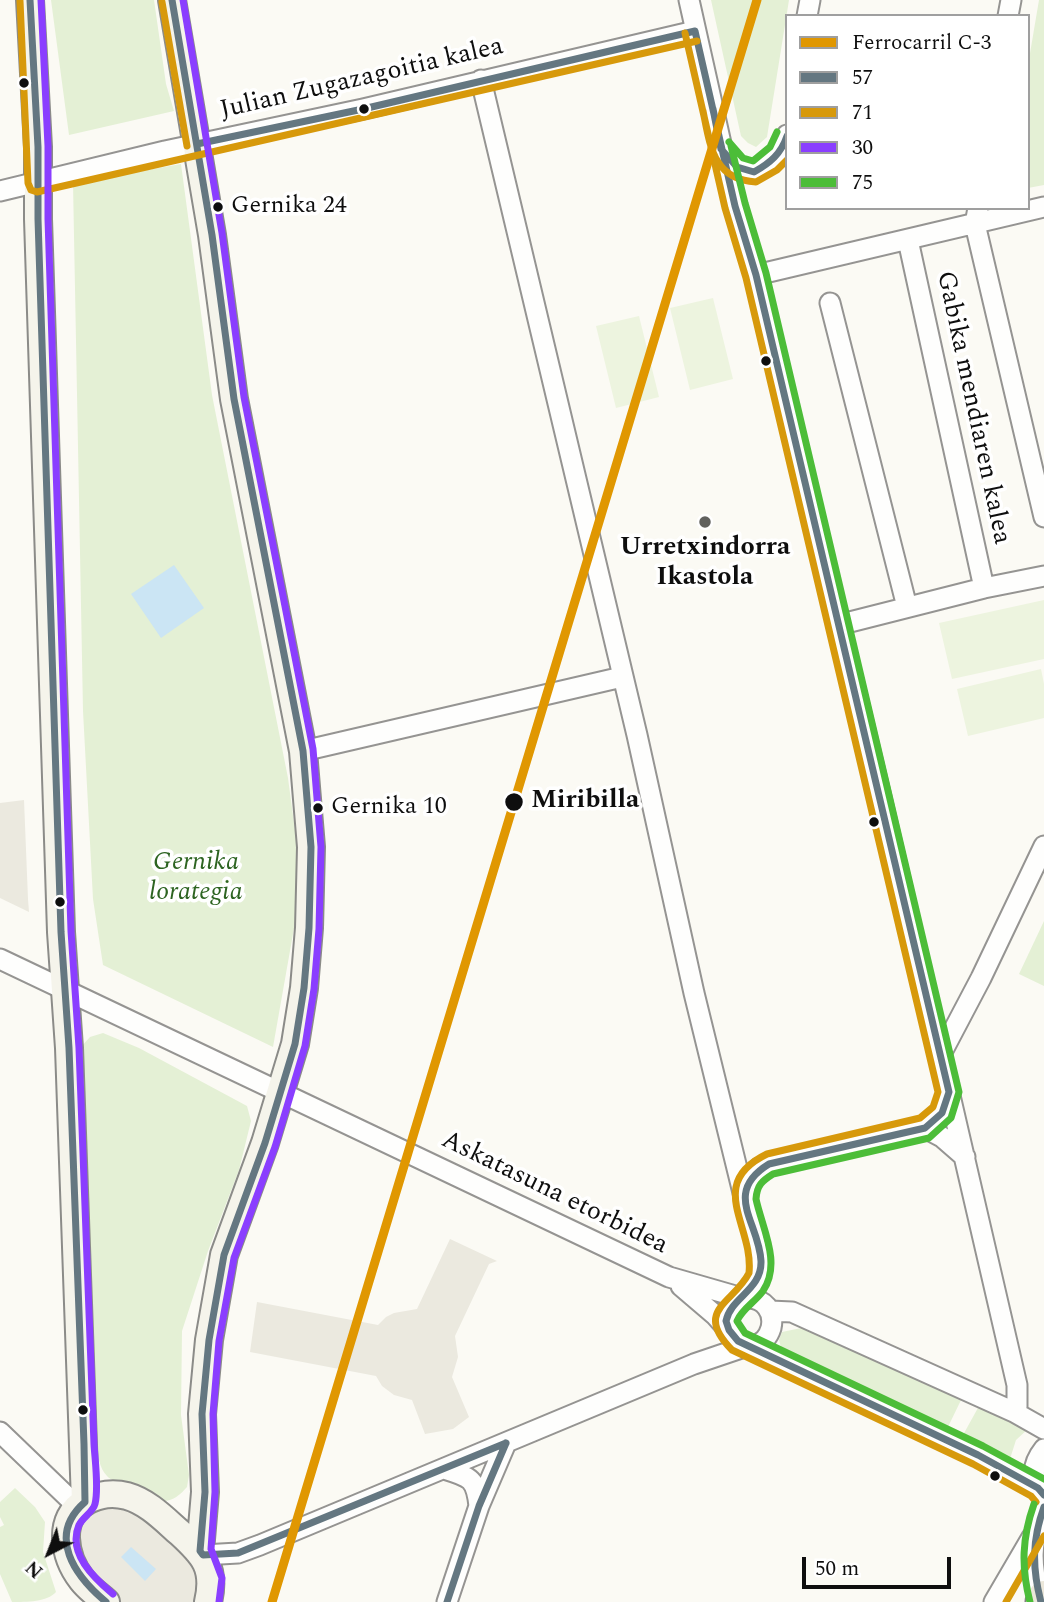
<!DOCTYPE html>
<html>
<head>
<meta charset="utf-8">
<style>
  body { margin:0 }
  #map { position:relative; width:1044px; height:1602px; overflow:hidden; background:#fbfaf4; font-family:Spectral,serif }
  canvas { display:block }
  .legend { position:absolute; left:785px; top:14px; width:245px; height:196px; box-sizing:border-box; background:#fff; border:2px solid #9f9f9f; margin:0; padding:9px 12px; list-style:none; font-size:21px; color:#0e0e0e }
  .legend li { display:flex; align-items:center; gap:14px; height:35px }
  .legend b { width:35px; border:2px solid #9f9f9f }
  .north { position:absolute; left:14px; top:1518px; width:70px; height:70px; -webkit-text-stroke:5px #fff; paint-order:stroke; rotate:222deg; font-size:19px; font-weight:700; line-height:28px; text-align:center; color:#0e0e0e }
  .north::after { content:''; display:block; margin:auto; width:24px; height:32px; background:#0e0e0e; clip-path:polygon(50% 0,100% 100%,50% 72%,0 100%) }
  .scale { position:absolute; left:802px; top:1557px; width:149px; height:32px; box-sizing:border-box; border:4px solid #0e0e0e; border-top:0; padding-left:9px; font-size:21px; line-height:24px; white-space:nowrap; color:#0e0e0e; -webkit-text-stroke:5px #fff; paint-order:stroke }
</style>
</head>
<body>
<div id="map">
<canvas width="1044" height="1602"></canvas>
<ul class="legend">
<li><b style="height:9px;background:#e09701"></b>Ferrocarril C-3</li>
<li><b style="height:9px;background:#647781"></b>57</li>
<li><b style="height:9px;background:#d7990b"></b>71</li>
<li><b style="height:9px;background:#8a3eff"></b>30</li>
<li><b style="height:9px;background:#4cbd38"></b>75</li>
</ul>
<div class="north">N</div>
<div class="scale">50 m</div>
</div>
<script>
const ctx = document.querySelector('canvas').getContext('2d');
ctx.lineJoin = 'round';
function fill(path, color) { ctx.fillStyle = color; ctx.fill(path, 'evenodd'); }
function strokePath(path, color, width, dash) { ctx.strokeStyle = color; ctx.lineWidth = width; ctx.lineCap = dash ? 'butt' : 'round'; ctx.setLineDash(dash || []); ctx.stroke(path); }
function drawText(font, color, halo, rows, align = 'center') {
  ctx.font = font + ' Spectral,serif'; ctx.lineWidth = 7; ctx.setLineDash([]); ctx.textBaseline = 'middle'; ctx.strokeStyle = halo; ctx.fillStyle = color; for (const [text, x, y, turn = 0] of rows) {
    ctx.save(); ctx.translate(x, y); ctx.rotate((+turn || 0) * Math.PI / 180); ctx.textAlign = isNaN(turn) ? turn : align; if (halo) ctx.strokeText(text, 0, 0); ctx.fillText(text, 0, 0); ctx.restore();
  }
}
fill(new Path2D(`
  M 51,0 L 154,0 L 166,84 L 174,111 L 69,135 Z
  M 711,0 L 789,0 L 767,137 L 756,147 L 748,143 L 741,136 Z
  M 1039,0 L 1044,0 L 1044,185 L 1028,188 L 1028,65 Z
  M 181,164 L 212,395 L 288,778 L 302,883 L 273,1047 L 103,965 L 93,899 L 83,711 L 73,183 Z
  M 1044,921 L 1044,986 L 1019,974 Z
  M 103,1033 L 139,1048 L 247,1106 L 251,1121 L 239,1170 L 208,1251 L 182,1331 L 181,1415 L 189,1475 L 187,1487 C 181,1494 173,1501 164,1501 C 155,1502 113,1483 107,1476 C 99,1468 98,1455 96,1445 L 80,1048 L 90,1037 Z
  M 806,1327 L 962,1398 L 947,1429 L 782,1351 L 779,1340 L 782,1332 Z
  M 979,1406 L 1028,1429 L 1016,1440 L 1009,1462 L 963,1435 Z
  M 15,1488 L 35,1507 L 45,1522 L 43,1552 L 56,1592 C 47,1602 27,1602 12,1602 L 0,1574 L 0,1527 L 4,1525 L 0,1517 L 0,1502 Z`), '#e4f0d5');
fill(new Path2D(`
  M 713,298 L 733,379 L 690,390 L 670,308 Z
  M 639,316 L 659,397 L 616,408 L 596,326 Z
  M 1044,600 L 1044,659 L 952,679 L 939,623 Z
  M 1041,669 L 1044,684 L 1044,718 L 968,736 L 957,689 Z`), '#edf4df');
fill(new Path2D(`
  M 24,800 L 28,899 L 29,912 L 0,898 L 0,803 Z
  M 450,1239 L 497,1261 L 489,1264 L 455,1336 L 458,1357 L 452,1377 L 469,1417 L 453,1429 L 425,1434 L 412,1400 L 394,1395 L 382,1386 L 376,1376 L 250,1352 L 257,1302 L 378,1325 L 386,1317 L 394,1313 L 417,1309 Z
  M 100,1505 L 136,1509 L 182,1553 L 198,1577 L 194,1602 L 121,1602 L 86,1570 L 77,1558 L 77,1522 Z`), '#ebe9df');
fill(new Path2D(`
  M 174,565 L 204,608 L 161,638 L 131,594 Z
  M 131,1547 L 156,1569 L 145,1581 L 121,1557 Z`), '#cbe5f4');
const minor = new Path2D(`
  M 689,0 L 735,206 L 756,275 L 880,793 L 1017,1385 L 1017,1407 L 1014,1412
  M 807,16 L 810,0
  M 1008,16 L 1011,0
  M 481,80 L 637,735 L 694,993 L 758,1254 L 759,1277 L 746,1297
  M 722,149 L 737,167 L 754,172 C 773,161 781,157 787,135
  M 0,191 L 165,151 L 363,109 L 695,31
  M 978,208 L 975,224 L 1044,517
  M 908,240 L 984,588
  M 756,275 L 1044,207
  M 830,303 L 907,607
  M 838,625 L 984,588 L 1044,576
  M 303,751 L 622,677
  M 0,959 L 669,1277 L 742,1298
  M 941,1054 L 981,978 L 1044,846
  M 925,1128 L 942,1137 L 965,1157
  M 745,1199 L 746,1184 L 759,1168 L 925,1128 L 942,1113 L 949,1092
  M 681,1286 L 715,1315 L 738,1341 L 978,1455 L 1038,1488
  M 770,1311 L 792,1312 L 1014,1412 L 1044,1429
  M 728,1329 C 721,1284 779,1292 771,1328 C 768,1338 763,1343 753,1346
  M 0,1432 L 78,1507
  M 444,1469 C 470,1477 476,1478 479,1506
  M 1044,1495 C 1030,1480 1032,1464 1044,1449
  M 203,1555 L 238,1553 L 260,1545 L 694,1364 L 750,1345
  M 447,1602 L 479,1506 L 506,1443
  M 994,1602 L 1032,1537
  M 1041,1602 C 1030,1564 1030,1544 1044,1507`);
const secondary = new Path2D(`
  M 30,0 L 38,147 L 38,219 L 61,932 L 69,1048 L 85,1502
  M 172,0 L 212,235 L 234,399 L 303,751 L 311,847 L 309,928 L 304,988 L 295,1044 L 265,1143 L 224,1255 L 209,1340 L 202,1414 L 205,1492 L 200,1551
  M 106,1602 C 98,1595 89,1589 82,1580 C 64,1557 56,1518 86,1501 C 100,1494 112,1492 127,1496 C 148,1502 164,1519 180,1533 C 204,1555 216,1568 208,1602`);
const primary = new Path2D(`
  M 1041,1602 L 1044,1596`);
strokePath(minor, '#959492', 23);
strokePath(secondary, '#8b8b88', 30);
strokePath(primary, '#82827f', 33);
strokePath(minor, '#fefefd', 19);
strokePath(secondary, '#f5f4eb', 26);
strokePath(primary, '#ebe7da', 30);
strokePath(new Path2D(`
  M 30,0 L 38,147 L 38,219 L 61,932 L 69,1048 L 84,1444 L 85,1502 C 46,1536 75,1576 106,1602
  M 172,0 L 212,235 L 234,399 L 303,751 L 311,847 L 309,928 L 304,988 L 295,1044 L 265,1143 L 224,1255 L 209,1340 L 202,1414 L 205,1492 L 200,1551 L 203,1555 L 238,1553 L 506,1443
  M 695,31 L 735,206 L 756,275 L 949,1092 L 942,1113 L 925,1128 L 769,1164 C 722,1193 759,1222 761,1261 C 762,1290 731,1297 726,1321 L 729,1330 L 738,1341 L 978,1455 L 1038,1488 L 1044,1495
  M 713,109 L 721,149 L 737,167 L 754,172 C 770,163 781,154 787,136
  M 197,144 L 363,109 L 695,31
  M 447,1602 L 479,1506 L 506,1443
  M 1041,1602 C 1032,1568 1032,1540 1044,1507`), '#647781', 7);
strokePath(new Path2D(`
  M 20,1 L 28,183 L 31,190 L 37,192 L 697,41
  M 162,2 L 187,146
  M 685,33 L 725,208 L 746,278 L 938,1092 L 933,1107 L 920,1118 L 767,1154 C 705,1184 754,1226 749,1273 C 733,1304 693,1310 732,1350 L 973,1464 L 1031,1496 L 1036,1502
  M 703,111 C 710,145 713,180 756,182 L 777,170 L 787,160
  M 1006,1602 L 1044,1536`), '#d7990b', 7);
strokePath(new Path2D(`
  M 41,0 L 48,146 L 48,219 L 71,931 L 79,1048 L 94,1444 C 95,1461 99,1488 95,1504 C 93,1512 83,1517 79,1525 C 67,1553 94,1578 113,1594
  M 183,0 L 222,233 L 244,397 L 313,749 L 321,847 L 319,929 L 314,989 L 305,1046 L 275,1147 L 234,1258 L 219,1341 L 213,1414 L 215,1492 L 211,1549 L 222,1578 L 219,1602`), '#8a3eff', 7);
strokePath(new Path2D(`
  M 729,142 L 743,158 L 753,161 L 770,147 L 777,132
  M 731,146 L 745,203 L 766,273 L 959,1092 L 951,1118 L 929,1138 L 773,1174 C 762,1181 757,1185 756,1199 C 762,1228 782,1263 763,1291 C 755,1302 742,1309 737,1321 L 745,1333 L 983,1446 L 1044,1479
  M 1030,1602 C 1021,1567 1022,1538 1034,1504`), '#4cbd38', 7);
strokePath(new Path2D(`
  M 272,1602 L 757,0`), '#e09701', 9);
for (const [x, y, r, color] of [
  [24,83,6,"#0e0e0e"],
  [364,109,6,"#0e0e0e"],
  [218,207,6,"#0e0e0e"],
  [766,361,6,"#0e0e0e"],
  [705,522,7,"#61615e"],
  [514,802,10,"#0e0e0e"],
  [318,808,6,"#0e0e0e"],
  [874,822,6,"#0e0e0e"],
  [60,902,6,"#0e0e0e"],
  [83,1410,6,"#0e0e0e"],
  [995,1476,6,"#0e0e0e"]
]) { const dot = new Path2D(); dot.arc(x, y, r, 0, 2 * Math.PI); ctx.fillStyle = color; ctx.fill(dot); strokePath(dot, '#fff', 2.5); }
drawText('24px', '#0e0e0e', '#fff', [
  ["Gernika 24",231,207],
  ["Gernika 10",331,808]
], 'left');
drawText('26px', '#0e0e0e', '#fff', [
  ["Julian Zugazagoitia kalea",362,80,-13],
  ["Gabika mendiaren kalea",972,408,78],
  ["Askatasuna etorbidea",554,1194,26]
]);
drawText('bold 26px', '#0e0e0e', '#fff', [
  ["Urretxindorra",705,549],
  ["Ikastola",705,579]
]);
drawText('bold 26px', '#0e0e0e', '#fff', [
  ["Miribilla",531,802]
], 'left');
drawText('italic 26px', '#2d6421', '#fff', [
  ["Gernika",196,864],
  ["lorategia",196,894]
]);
</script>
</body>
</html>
